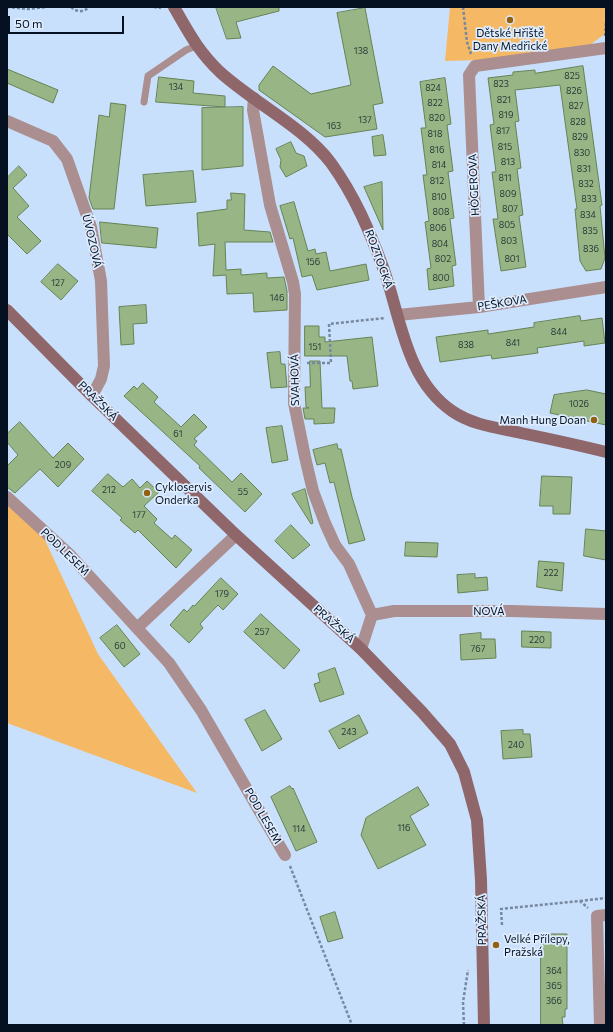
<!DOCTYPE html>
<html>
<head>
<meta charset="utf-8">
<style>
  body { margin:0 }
  #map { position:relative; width:613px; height:1032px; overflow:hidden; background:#c9e0fc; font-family:Commissioner,sans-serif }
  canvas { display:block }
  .frame { position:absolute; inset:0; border:8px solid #051121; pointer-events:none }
  .scale { position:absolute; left:8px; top:16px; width:116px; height:18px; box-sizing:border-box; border:2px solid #051121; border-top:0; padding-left:5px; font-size:12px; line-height:14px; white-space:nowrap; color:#051121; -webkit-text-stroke:3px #ddecff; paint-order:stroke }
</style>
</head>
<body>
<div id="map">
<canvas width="613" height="1032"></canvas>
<div class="frame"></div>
<div class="scale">50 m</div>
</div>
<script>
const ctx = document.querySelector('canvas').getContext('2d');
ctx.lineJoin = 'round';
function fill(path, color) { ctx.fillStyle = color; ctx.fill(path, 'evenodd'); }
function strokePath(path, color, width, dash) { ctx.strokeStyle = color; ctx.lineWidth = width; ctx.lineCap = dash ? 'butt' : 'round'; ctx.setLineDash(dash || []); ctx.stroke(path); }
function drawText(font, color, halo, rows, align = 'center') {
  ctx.font = font + ' Commissioner,sans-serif'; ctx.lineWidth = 3.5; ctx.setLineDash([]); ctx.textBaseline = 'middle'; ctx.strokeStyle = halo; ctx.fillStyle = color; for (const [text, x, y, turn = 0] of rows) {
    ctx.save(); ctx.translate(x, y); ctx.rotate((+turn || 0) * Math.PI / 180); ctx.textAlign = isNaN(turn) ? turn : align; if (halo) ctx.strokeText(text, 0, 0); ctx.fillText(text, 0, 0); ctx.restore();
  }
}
fill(new Path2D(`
  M 450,7 L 606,7 L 606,33 L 590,45 L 479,60 L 445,61 Z
  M 7,501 L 38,525 L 98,654 L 197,793 L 7,723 Z`), '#f5b965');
const building = new Path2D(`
  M 216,7 L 279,7 L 279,11 L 236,22 L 241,38 L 227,39 Z
  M 365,8 L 383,103 L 373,105 L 377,129 L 325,137 L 259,90 L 259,85 L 273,66 L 311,94 L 351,85 L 337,13 Z
  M 583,66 L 602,205 L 600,206 L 605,258 L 601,269 L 586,271 L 580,261 L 575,209 L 577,209 L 560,85 L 515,90 L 519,121 L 515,122 L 521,168 L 517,169 L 523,215 L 519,216 L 526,267 L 501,271 L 493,219 L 498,219 L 492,172 L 496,172 L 490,125 L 494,124 L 488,78 L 513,75 L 513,72 L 535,70 L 535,73 Z
  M 7,69 L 58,90 L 53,103 L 7,83 Z
  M 159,77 L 194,81 L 193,93 L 225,96 L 225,107 L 156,102 Z
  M 445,78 L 451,124 L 447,125 L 453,171 L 448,172 L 454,218 L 450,219 L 456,265 L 452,266 L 454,286 L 429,290 L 427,269 L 431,268 L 425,222 L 429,221 L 423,175 L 427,175 L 421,128 L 426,128 L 420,82 Z
  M 111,103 L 126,105 L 114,209 L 93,209 L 89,198 L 99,115 L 109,117 Z
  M 243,107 L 243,166 L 202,170 L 202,108 Z
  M 383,135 L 386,155 L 374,156 L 372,137 Z
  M 291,142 L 296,153 L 304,156 L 307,166 L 286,177 L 280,167 L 281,160 L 276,149 Z
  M 19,166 L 27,175 L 13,188 L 29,206 L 17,217 L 41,241 L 27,254 L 7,234 L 7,178 Z
  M 193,171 L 196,202 L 146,206 L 143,175 Z
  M 382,182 L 383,230 L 364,187 Z
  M 231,193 L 245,194 L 244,230 L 270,232 L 273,242 L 225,242 L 226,270 L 241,269 L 241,275 L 267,273 L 267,278 L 284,277 L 287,291 L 287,310 L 254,312 L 253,293 L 227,294 L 226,275 L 213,276 L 215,244 L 199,246 L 197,213 L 227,209 L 227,200 L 231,200 Z
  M 294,202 L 308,251 L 315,249 L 316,254 L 326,252 L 330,271 L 366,264 L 369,280 L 317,290 L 312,275 L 302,277 L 293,238 L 290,239 L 280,206 Z
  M 100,222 L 158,228 L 156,248 L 102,243 Z
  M 58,264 L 78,281 L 61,300 L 41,282 Z
  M 146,305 L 147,323 L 133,324 L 134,344 L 121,345 L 119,307 Z
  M 580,316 L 581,321 L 602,318 L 605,343 L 584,346 L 584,341 L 537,348 L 538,353 L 492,359 L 491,355 L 440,362 L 436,337 L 488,330 L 488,334 L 534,327 L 534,323 Z
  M 305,326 L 319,326 L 319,337 L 325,337 L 325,342 L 372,337 L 378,386 L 353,389 L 352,381 L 350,381 L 347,356 L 305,356 Z
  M 280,352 L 281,364 L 285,364 L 287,387 L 271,388 L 267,353 Z
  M 310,361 L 320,361 L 322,408 L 335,408 L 334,423 L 314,424 L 314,419 L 305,419 L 303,408 L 309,408 L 306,407 L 305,387 L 310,387 Z
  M 143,383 L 158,397 L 154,402 L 181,427 L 194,414 L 207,427 L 194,439 L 197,441 L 194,445 L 232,482 L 241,473 L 262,494 L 245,512 L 199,468 L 200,466 L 124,396 L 134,386 L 137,389 Z
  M 587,390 L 606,394 L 606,425 L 550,413 L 554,395 Z
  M 20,422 L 53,458 L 68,443 L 84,459 L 58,487 L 40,469 L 15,493 L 7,487 L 7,466 L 18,455 L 7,442 L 7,434 Z
  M 282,426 L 288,460 L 272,463 L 266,428 Z
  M 337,444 L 338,449 L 341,449 L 352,497 L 365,540 L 349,544 L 334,482 L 330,483 L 325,463 L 317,465 L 313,450 Z
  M 108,474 L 123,487 L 132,479 L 140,488 L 147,481 L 159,492 L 144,506 L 157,519 L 154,523 L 172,539 L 175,535 L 192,550 L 176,568 L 138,530 L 135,533 L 120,520 L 122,518 L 92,491 Z
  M 542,476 L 572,477 L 570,514 L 553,514 L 553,506 L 540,506 Z
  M 305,489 L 313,523 L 311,524 L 292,494 Z
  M 291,525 L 310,545 L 293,559 L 275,541 Z
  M 586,529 L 606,531 L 606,560 L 584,556 Z
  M 406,542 L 438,543 L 437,557 L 405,556 Z
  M 539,561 L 564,563 L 562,591 L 537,587 Z
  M 475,574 L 475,578 L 487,577 L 488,590 L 458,593 L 457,575 Z
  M 221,578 L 238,594 L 223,610 L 218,605 L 200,624 L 203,628 L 189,643 L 170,625 L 184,609 L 187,612 L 193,605 L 194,606 Z
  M 261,614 L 300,650 L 284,669 L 244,632 Z
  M 117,625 L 140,654 L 124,667 L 100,638 Z
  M 522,631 L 551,632 L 551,648 L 522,647 Z
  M 481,633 L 481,639 L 495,639 L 496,658 L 461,660 L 460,635 Z
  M 335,668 L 344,694 L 320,702 L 314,684 L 320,682 L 318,674 Z
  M 265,710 L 282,739 L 262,751 L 245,720 Z
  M 359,715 L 368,733 L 339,749 L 329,731 Z
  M 523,730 L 523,734 L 530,734 L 532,757 L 503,759 L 501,731 Z
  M 290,786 L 292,789 L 293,788 L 317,842 L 296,851 L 271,797 Z
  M 418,787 L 429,805 L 410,816 L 426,845 L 378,869 L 361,835 L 366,818 Z
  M 335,912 L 343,938 L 328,942 L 320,917 Z
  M 541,934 L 567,934 L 567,1009 L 565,1009 L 565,1017 L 562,1017 L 563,1025 L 541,1025 Z`);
fill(building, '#98b685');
strokePath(building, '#668254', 1);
strokePath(new Path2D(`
  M 7,7 L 28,9 L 46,7
  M 71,7 C 77,12 83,13 89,7
  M 154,7 L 161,8
  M 463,7 L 467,42 L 471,54
  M 605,36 L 606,22
  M 307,363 L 331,363 L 329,324 L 385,318
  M 290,866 L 352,1025
  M 580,901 L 606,898
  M 502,925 L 501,909 L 580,901 L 588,908
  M 464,1025 L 463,1002 L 468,970`), '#7789a0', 2.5, [3, 2]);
strokePath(new Path2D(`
  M 144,102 L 148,76 L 186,50 L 196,46`), '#aa8e90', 7);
strokePath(new Path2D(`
  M 254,98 L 253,110 L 270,205 L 293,282 L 295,294 L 294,403 L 305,457 L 313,491 L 325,523 L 335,545 L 349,564 L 372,615 L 361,649
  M 7,121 L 53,141 L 67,159 L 91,227 L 101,281 L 104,366 L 101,379 L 92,396
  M 479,307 L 469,75 L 475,66 L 606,48
  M 398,315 L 479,307 L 606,287
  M 7,497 L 70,555 L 169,663 L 201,710 L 285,855
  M 372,615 L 394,611 L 512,611 L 606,614
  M 138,627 L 236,535
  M 600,1025 L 597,916 L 606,915`), '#aa8e90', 12);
strokePath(new Path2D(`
  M 174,7 C 189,33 198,51 220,72 C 254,103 304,127 331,163 C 355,196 370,232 384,270 C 401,319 406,379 452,411 C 472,425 498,428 521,433 C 550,439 578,445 606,452
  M 7,310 L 92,396 L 236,535 L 361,649 L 422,712 L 450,744 L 464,772 L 477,820 L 481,880 L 484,1025`), '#8f676b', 12);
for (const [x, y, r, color] of [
  [510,20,4,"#91610f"],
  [594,420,4,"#91610f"],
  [147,493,4,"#91610f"],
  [496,945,4,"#91610f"]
]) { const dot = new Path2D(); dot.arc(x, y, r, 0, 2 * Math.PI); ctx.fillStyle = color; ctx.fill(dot); strokePath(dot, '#ddecff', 1.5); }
drawText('9px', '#2a3a3a', null, [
  ["138",361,51],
  ["825",572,76],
  ["823",501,84],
  ["134",176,87],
  ["824",433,88],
  ["826",574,91],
  ["821",504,100],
  ["822",435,103],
  ["827",576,106],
  ["819",506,115],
  ["820",437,118],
  ["137",365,120],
  ["828",578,122],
  ["163",334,126],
  ["817",503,131],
  ["818",435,134],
  ["829",580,137],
  ["815",505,147],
  ["816",437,150],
  ["830",582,153],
  ["813",508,162],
  ["814",439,165],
  ["831",584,169],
  ["811",505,178],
  ["812",437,181],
  ["832",586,184],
  ["809",508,194],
  ["810",439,197],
  ["833",589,199],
  ["807",510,209],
  ["808",441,212],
  ["834",588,215],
  ["805",507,225],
  ["806",438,228],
  ["835",590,231],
  ["803",509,241],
  ["804",440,244],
  ["836",591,249],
  ["802",443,259],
  ["801",512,259],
  ["156",313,262],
  ["800",441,278],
  ["127",58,283],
  ["146",277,298],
  ["844",559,332],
  ["841",513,343],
  ["838",466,345],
  ["151",315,347],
  ["1026",579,404],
  ["61",178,434],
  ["209",63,465],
  ["212",109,490],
  ["55",243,492],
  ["177",139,515],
  ["222",551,573],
  ["179",222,594],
  ["257",262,632],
  ["220",537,640],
  ["60",120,646],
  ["767",478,649],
  ["243",349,732],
  ["240",516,745],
  ["116",404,828],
  ["114",299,829],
  ["364",554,971],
  ["365",554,986],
  ["366",554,1001]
]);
drawText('11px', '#051121', '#ddecff', [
  ["Dětské Hřiště",510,33,"center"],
  ["Dany Medřické",510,46,"center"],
  ["Manh Hung Doan",586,420,"right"],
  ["Cykloservis",155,487],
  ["Onderka",155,500],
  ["Velké Přílepy,",504,939],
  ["Pražská",504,952]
], 'left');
drawText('11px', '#051121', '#ddecff', [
  ["HÖGEROVA",474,185,-93],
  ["ÚVOZOVÁ",92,241,77],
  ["ROZTOCKÁ",379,259,70],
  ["PEŠKOVA",502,303,-9],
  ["SVAHOVÁ",295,380,-91],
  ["PRAŽSKÁ",98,401,45],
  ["POD LESEM",65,552,44],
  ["NOVÁ",489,611],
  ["PRAŽSKÁ",334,624,42],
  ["POD LESEM",263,816,60],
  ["PRAŽSKÁ",482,920,-91]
]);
</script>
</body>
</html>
